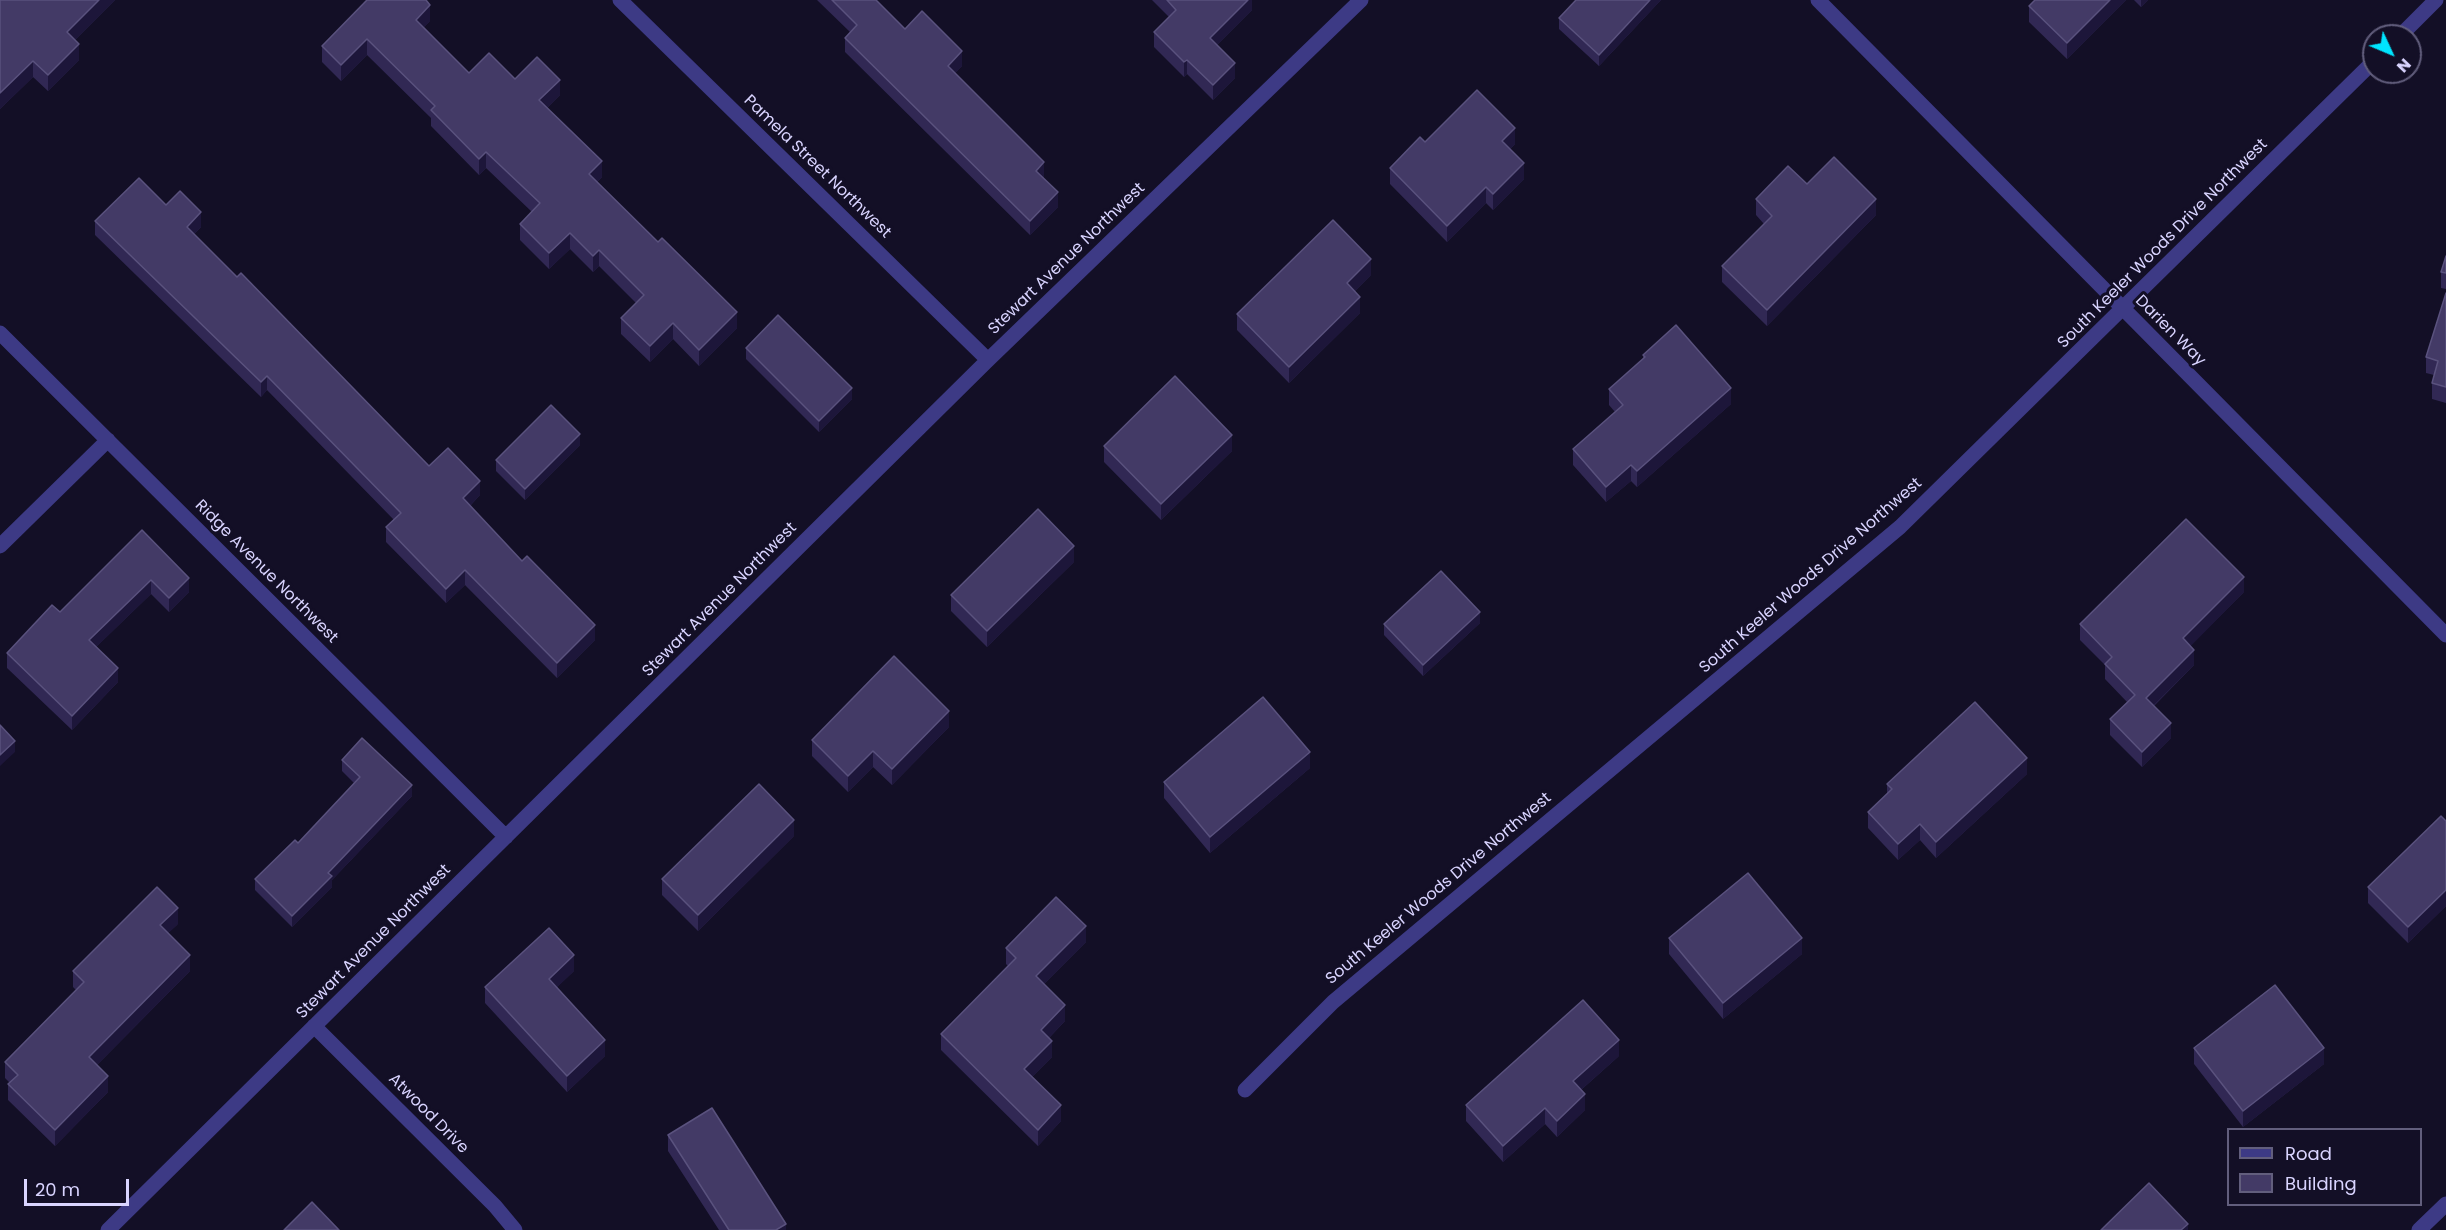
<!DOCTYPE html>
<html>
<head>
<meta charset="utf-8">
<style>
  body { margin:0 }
  #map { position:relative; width:2446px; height:1230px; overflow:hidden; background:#130f26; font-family:Poppins,sans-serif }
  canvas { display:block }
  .legend { position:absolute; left:2227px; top:1128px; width:195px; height:78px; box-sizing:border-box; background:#130f26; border:2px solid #625e7d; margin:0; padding:8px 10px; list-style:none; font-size:18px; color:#d9d4ff }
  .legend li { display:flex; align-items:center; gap:12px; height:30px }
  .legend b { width:30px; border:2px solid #625e7d }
  .north { position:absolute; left:2362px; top:24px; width:60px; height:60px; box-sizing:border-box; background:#130f26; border:2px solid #625e7d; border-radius:50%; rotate:134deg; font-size:16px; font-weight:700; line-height:24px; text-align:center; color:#d9d4ff }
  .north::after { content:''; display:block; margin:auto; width:21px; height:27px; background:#00e5ff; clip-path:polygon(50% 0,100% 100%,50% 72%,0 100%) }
  .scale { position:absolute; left:24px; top:1179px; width:105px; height:27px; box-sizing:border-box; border:3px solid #d9d4ff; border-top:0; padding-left:8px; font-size:18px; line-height:21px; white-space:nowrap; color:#d9d4ff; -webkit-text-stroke:4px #130f26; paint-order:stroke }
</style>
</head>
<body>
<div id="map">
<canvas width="2446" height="1230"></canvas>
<ul class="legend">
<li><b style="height:8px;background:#3d3a85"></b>Road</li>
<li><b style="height:16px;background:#433a66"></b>Building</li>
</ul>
<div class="north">N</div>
<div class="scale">20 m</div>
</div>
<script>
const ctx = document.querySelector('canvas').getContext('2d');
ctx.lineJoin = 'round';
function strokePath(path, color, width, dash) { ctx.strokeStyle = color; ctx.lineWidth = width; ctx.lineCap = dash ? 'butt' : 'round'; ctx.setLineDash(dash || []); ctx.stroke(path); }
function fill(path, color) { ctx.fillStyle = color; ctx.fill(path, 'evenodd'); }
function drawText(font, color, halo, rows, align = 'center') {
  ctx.font = font + ' Poppins,sans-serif'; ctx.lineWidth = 6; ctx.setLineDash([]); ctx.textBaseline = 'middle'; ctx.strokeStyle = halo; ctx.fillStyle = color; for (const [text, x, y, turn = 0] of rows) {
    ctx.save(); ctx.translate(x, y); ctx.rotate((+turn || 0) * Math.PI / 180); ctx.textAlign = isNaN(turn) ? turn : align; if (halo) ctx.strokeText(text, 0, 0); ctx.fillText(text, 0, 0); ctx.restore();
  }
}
strokePath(new Path2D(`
  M 620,0 L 988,360
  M 1818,0 L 2446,635
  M 2400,36 L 2436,0
  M 0,333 L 506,837
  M 0,546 L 108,440
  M 314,1026 L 495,1206 L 515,1230
  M 1245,1090 L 1333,1002 L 1900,527 L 2374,61
  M 108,1230 L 988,360 L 1361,0
  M 2419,1230 L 2446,1204`), '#3d3a85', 15);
fill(new Path2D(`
  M 0,0 L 115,0 L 75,40 L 79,60 L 48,91 L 33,77 L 0,109 Z
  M 817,0 L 876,0 L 905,29 L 962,66 L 955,73 L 1044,177 L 1043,178 L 1058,207 L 1030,235 L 845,52 L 845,38 L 850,32 Z
  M 1152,0 L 1252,0 L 1252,10 L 1217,45 L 1235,78 L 1213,100 L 1187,74 L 1184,77 L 1154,47 L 1154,32 L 1169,17 Z
  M 1576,0 L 1661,0 L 1599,66 L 1559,29 L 1559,18 Z
  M 2035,0 L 2126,0 L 2067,59 L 2029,22 L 2029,6 Z
  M 2134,0 L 2148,0 L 2141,7 Z
  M 430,21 L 424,27 L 469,73 L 515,79 L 560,95 L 547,108 L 602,177 L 597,182 L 737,328 L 699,366 L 673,339 L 650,362 L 621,334 L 621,318 L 636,303 L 599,266 L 593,272 L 570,249 L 549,269 L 520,240 L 520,224 L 532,212 L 486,168 L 479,175 L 431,126 L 431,118 L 367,55 L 341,81 L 322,62 L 322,46 Z
  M 1425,142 L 1515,144 L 1510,149 L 1524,179 L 1493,210 L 1486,203 L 1447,242 L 1390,184 L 1390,168 Z
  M 1807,184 L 1876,215 L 1767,326 L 1722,282 L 1722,266 L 1764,224 L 1756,215 L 1756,199 Z
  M 166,205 L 201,227 L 194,234 L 429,466 L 480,495 L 470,506 L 595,640 L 557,678 L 465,585 L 446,603 L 386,542 L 386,527 L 394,520 L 267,390 L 261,397 L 95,235 L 95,221 Z
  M 2446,256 L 2446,289 L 2441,288 L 2441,272 Z
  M 1371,275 L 1355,291 L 1360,313 L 1289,383 L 1237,330 L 1237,314 Z
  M 2446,293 L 2446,403 L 2432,399 L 2432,383 L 2434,375 L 2426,373 L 2426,357 Z
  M 746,348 L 852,399 L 819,432 L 746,359 Z
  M 1643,355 L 1731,404 L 1637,487 L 1631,481 L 1606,502 L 1573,465 L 1573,449 L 1615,412 L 1609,405 L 1609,389 L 1643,359 Z
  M 580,445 L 525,500 L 496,471 L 496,460 Z
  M 1104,446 L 1232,451 L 1161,520 L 1104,462 Z
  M 142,530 L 189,592 L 169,612 L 151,594 L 96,647 L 118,682 L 72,730 L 7,668 L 7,653 L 60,612 Z
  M 1074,562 L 987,647 L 951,611 L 951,595 Z
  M 2244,592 L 2190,646 L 2194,665 L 2154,706 L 2171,738 L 2142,767 L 2110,735 L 2110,719 L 2127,702 L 2105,679 L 2105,665 L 2080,640 L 2080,624 Z
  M 1480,623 L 1423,676 L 1384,635 L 1384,624 Z
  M 949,727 L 892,785 L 873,767 L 848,792 L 812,756 L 812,740 Z
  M 342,760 L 412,796 L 332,880 L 332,887 L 292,927 L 255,890 L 255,879 L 298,843 L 354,783 L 342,771 Z
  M 1310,768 L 1210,853 L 1164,798 L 1164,782 Z
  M 2027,774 L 1936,858 L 1920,840 L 1898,860 L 1868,828 L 1868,812 L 1887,794 L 1887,784 Z
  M 2446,821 L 2446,906 L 2408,943 L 2368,903 L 2368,887 Z
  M 794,836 L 698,931 L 662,895 L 662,879 Z
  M 178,924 L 168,933 L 190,971 L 97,1065 L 108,1092 L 55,1146 L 8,1100 L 8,1084 L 10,1083 L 5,1078 L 5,1062 L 76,990 L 73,987 L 73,971 Z
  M 1669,938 L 1802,954 L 1723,1019 L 1669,954 Z
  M 1086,942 L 1044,984 L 1065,1021 L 1049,1038 L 1052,1057 L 1032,1077 L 1061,1121 L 1038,1146 L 941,1050 L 941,1034 L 1008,966 L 1006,964 L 1006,948 Z
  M 574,971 L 557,987 L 605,1056 L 567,1092 L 485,1003 L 485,987 Z
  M 2194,1048 L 2324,1064 L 2243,1127 L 2194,1064 Z
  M 1619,1056 L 1581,1090 L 1585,1110 L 1557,1137 L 1545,1124 L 1503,1162 L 1466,1121 L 1466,1105 Z
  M 668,1135 L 786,1230 L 719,1230 L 668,1151 Z`), '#312854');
fill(new Path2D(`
  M 99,0 L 115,0 L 67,48 L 67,32 Z
  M 1248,0 L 1252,0 L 1252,10 L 1210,52 L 1210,38 Z
  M 1650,0 L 1661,0 L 1599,66 L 1599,55 Z
  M 2110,0 L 2126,0 L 2067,59 L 2067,43 Z
  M 2141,0 L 2148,0 L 2141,7 Z
  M 430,5 L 430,21 L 416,36 L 416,20 Z
  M 367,39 L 367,55 L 341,81 L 341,65 Z
  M 79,44 L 79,60 L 48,91 L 48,75 Z
  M 962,51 L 962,66 L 948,81 L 948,66 Z
  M 1187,60 L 1187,74 L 1184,77 L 1184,62 Z
  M 33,61 L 33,77 L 0,109 L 0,93 Z
  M 1235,63 L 1235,78 L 1213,100 L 1213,85 Z
  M 560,80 L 560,95 L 539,116 L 539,100 Z
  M 1515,128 L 1515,144 L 1502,157 L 1502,141 Z
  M 486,152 L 486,168 L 479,175 L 479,159 Z
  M 602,161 L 602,177 L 589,190 L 589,174 Z
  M 1044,162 L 1044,177 L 1036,185 L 1036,171 Z
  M 1524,163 L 1524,179 L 1493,210 L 1493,194 Z
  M 1486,187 L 1486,203 L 1447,242 L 1447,226 Z
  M 1058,192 L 1058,207 L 1030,235 L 1030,221 Z
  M 1876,199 L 1876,215 L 1767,326 L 1767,310 Z
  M 201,212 L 201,227 L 187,241 L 187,227 Z
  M 570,233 L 570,249 L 549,269 L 549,253 Z
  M 599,250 L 599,266 L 593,272 L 593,256 Z
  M 1371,259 L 1371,275 L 1347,299 L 1347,283 Z
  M 1360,297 L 1360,313 L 1289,383 L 1289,367 Z
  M 737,312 L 737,328 L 699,366 L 699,350 Z
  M 673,323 L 673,339 L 650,362 L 650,346 Z
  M 267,376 L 267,390 L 261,397 L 261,382 Z
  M 852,388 L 852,399 L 819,432 L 819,421 Z
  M 1731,388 L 1731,404 L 1637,487 L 1637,471 Z
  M 580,434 L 580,445 L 525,500 L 525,489 Z
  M 1232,435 L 1232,451 L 1161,520 L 1161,504 Z
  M 1631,465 L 1631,481 L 1606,502 L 1606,487 Z
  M 480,481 L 480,495 L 463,513 L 463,498 Z
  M 1074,546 L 1074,562 L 987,647 L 987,631 Z
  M 465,570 L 465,585 L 446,603 L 446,589 Z
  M 2244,577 L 2244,592 L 2183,654 L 2183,638 Z
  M 189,578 L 189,592 L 169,612 L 169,598 Z
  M 151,580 L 151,594 L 89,654 L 89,640 Z
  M 1480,612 L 1480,623 L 1423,676 L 1423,665 Z
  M 595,625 L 595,640 L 557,678 L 557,663 Z
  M 2194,650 L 2194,665 L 2146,713 L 2146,698 Z
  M 118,668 L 118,682 L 72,730 L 72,716 Z
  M 949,711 L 949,727 L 892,785 L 892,769 Z
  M 2171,723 L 2171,738 L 2142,767 L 2142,752 Z
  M 15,741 L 15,752 L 0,766 L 0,755 Z
  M 873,751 L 873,767 L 848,792 L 848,776 Z
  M 1310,752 L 1310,768 L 1210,853 L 1210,837 Z
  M 2027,758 L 2027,774 L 1936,858 L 1936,842 Z
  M 412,785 L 412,796 L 332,880 L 332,887 L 292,927 L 292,916 L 328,873 Z
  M 794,820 L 794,836 L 698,931 L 698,915 Z
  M 1920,824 L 1920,840 L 1898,860 L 1898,844 Z
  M 2446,890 L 2446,906 L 2408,943 L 2408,927 Z
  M 178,908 L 178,924 L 160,941 L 160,925 Z
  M 1086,926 L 1086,942 L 1036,992 L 1036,976 Z
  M 1802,938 L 1802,954 L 1723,1019 L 1723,1003 Z
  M 190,955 L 190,971 L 89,1073 L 89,1057 Z
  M 574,955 L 574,971 L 549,995 L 549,979 Z
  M 1065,1005 L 1065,1021 L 1041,1046 L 1041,1030 Z
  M 605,1040 L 605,1056 L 567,1092 L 567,1076 Z
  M 1619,1040 L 1619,1056 L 1573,1097 L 1573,1081 Z
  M 1052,1041 L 1052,1057 L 1024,1085 L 1024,1069 Z
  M 2324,1048 L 2324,1064 L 2243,1127 L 2243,1111 Z
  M 108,1076 L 108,1092 L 55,1146 L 55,1130 Z
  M 1585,1094 L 1585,1110 L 1557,1137 L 1557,1121 Z
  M 1061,1105 L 1061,1121 L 1038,1146 L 1038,1130 Z
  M 1545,1108 L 1545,1124 L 1503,1162 L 1503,1146 Z
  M 786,1224 L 786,1230 L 776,1230 Z
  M 2188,1224 L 2188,1230 L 2181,1230 Z`), '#1d163a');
const building = new Path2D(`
  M 0,0 L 99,0 L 67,32 L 79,44 L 48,75 L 33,61 L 0,93 Z
  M 367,0 L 426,0 L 430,5 L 416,20 L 469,73 L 489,53 L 515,79 L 537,57 L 560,80 L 539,100 L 602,161 L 589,174 L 658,242 L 662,238 L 737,312 L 699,350 L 673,323 L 650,346 L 621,318 L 644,295 L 599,250 L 593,256 L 570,233 L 549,253 L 520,224 L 540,203 L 486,152 L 479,159 L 431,110 L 435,106 L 367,39 L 341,65 L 322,46 Z
  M 832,0 L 876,0 L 905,29 L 922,11 L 962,51 L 948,66 L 1044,162 L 1036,171 L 1058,192 L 1030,221 L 845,38 L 857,25 Z
  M 1167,0 L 1248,0 L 1210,38 L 1235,63 L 1213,85 L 1187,60 L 1184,62 L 1154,32 L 1176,10 Z
  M 1576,0 L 1650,0 L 1599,55 L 1559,18 Z
  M 2035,0 L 2110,0 L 2067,43 L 2029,6 Z
  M 1477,90 L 1515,128 L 1502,141 L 1524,163 L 1493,194 L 1486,187 L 1447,226 L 1390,168 L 1420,137 L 1425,142 Z
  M 1834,157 L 1876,199 L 1767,310 L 1722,266 L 1772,216 L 1756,199 L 1788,166 L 1807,184 Z
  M 139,178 L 166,205 L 180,191 L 201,212 L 187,227 L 237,277 L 241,273 L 429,466 L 448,448 L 480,481 L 463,498 L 522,561 L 527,556 L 595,625 L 557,663 L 465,570 L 446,589 L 386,527 L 401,513 L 267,376 L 261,382 L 95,221 Z
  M 1333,220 L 1371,259 L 1347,283 L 1360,297 L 1289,367 L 1237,314 Z
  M 2446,256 L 2446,273 L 2441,272 Z
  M 2446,293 L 2446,387 L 2432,383 L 2438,361 L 2426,357 Z
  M 778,315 L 852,388 L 819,421 L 746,348 Z
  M 1676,325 L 1731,388 L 1637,471 L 1631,465 L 1606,487 L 1573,449 L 1623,405 L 1609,389 L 1645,357 L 1643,355 Z
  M 1175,376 L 1232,435 L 1161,504 L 1104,446 Z
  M 551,405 L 580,434 L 525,489 L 496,460 Z
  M 1038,509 L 1074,546 L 987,631 L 951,595 Z
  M 2186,519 L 2244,577 L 2183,638 L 2194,650 L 2146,698 L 2171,723 L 2142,752 L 2110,719 L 2135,695 L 2105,664 L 2112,657 L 2080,624 Z
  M 142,530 L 189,578 L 169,598 L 151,580 L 89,640 L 118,668 L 72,716 L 7,653 L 52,605 L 60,612 Z
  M 1441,571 L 1480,612 L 1423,665 L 1384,624 Z
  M 894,656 L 949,711 L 892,769 L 873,751 L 848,776 L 812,740 Z
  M 1263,697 L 1310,752 L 1210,837 L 1164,782 Z
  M 1975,702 L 2027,758 L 1936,842 L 1920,824 L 1898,844 L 1868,812 L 1892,789 L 1887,784 Z
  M 0,725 L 15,741 L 0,755 Z
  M 362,738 L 412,785 L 328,873 L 332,876 L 292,916 L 255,879 L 295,840 L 298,843 L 360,777 L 342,760 Z
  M 759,784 L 794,820 L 698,915 L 662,879 Z
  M 2441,816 L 2446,821 L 2446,890 L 2408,927 L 2368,887 Z
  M 1748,873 L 1802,938 L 1723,1003 L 1669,938 Z
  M 157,887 L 178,908 L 160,925 L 190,955 L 89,1057 L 108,1076 L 55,1130 L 8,1084 L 18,1075 L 5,1062 L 84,982 L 73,971 Z
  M 1056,897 L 1086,926 L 1036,976 L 1065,1005 L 1041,1030 L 1052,1041 L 1024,1069 L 1061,1105 L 1038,1130 L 941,1034 L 1016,958 L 1006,948 Z
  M 549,928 L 574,955 L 549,979 L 605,1040 L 567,1076 L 485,987 Z
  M 2275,985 L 2324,1048 L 2243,1111 L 2194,1048 Z
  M 1583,1000 L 1619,1040 L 1573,1081 L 1585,1094 L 1557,1121 L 1545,1108 L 1503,1146 L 1466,1105 Z
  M 712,1108 L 786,1224 L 776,1230 L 729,1230 L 668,1135 Z
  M 2149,1183 L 2188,1224 L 2181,1230 L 2101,1230 Z
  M 312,1202 L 339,1230 L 284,1230 Z`);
fill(building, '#433a66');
strokePath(building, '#5a527e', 1.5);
drawText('16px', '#d9d4ff', '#130f26', [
  ["Pamela Street Northwest",817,167,44],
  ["South Keeler Woods Drive Northwest",2163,244,-45],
  ["Stewart Avenue Northwest",1067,259,-44],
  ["Darien Way",2170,331,45],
  ["Ridge Avenue Northwest",266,572,45],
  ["South Keeler Woods Drive Northwest",1811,576,-41],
  ["Stewart Avenue Northwest",720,600,-45],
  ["South Keeler Woods Drive Northwest",1439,889,-40],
  ["Stewart Avenue Northwest",374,942,-45],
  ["Atwood Drive",428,1114,45]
]);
</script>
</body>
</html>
